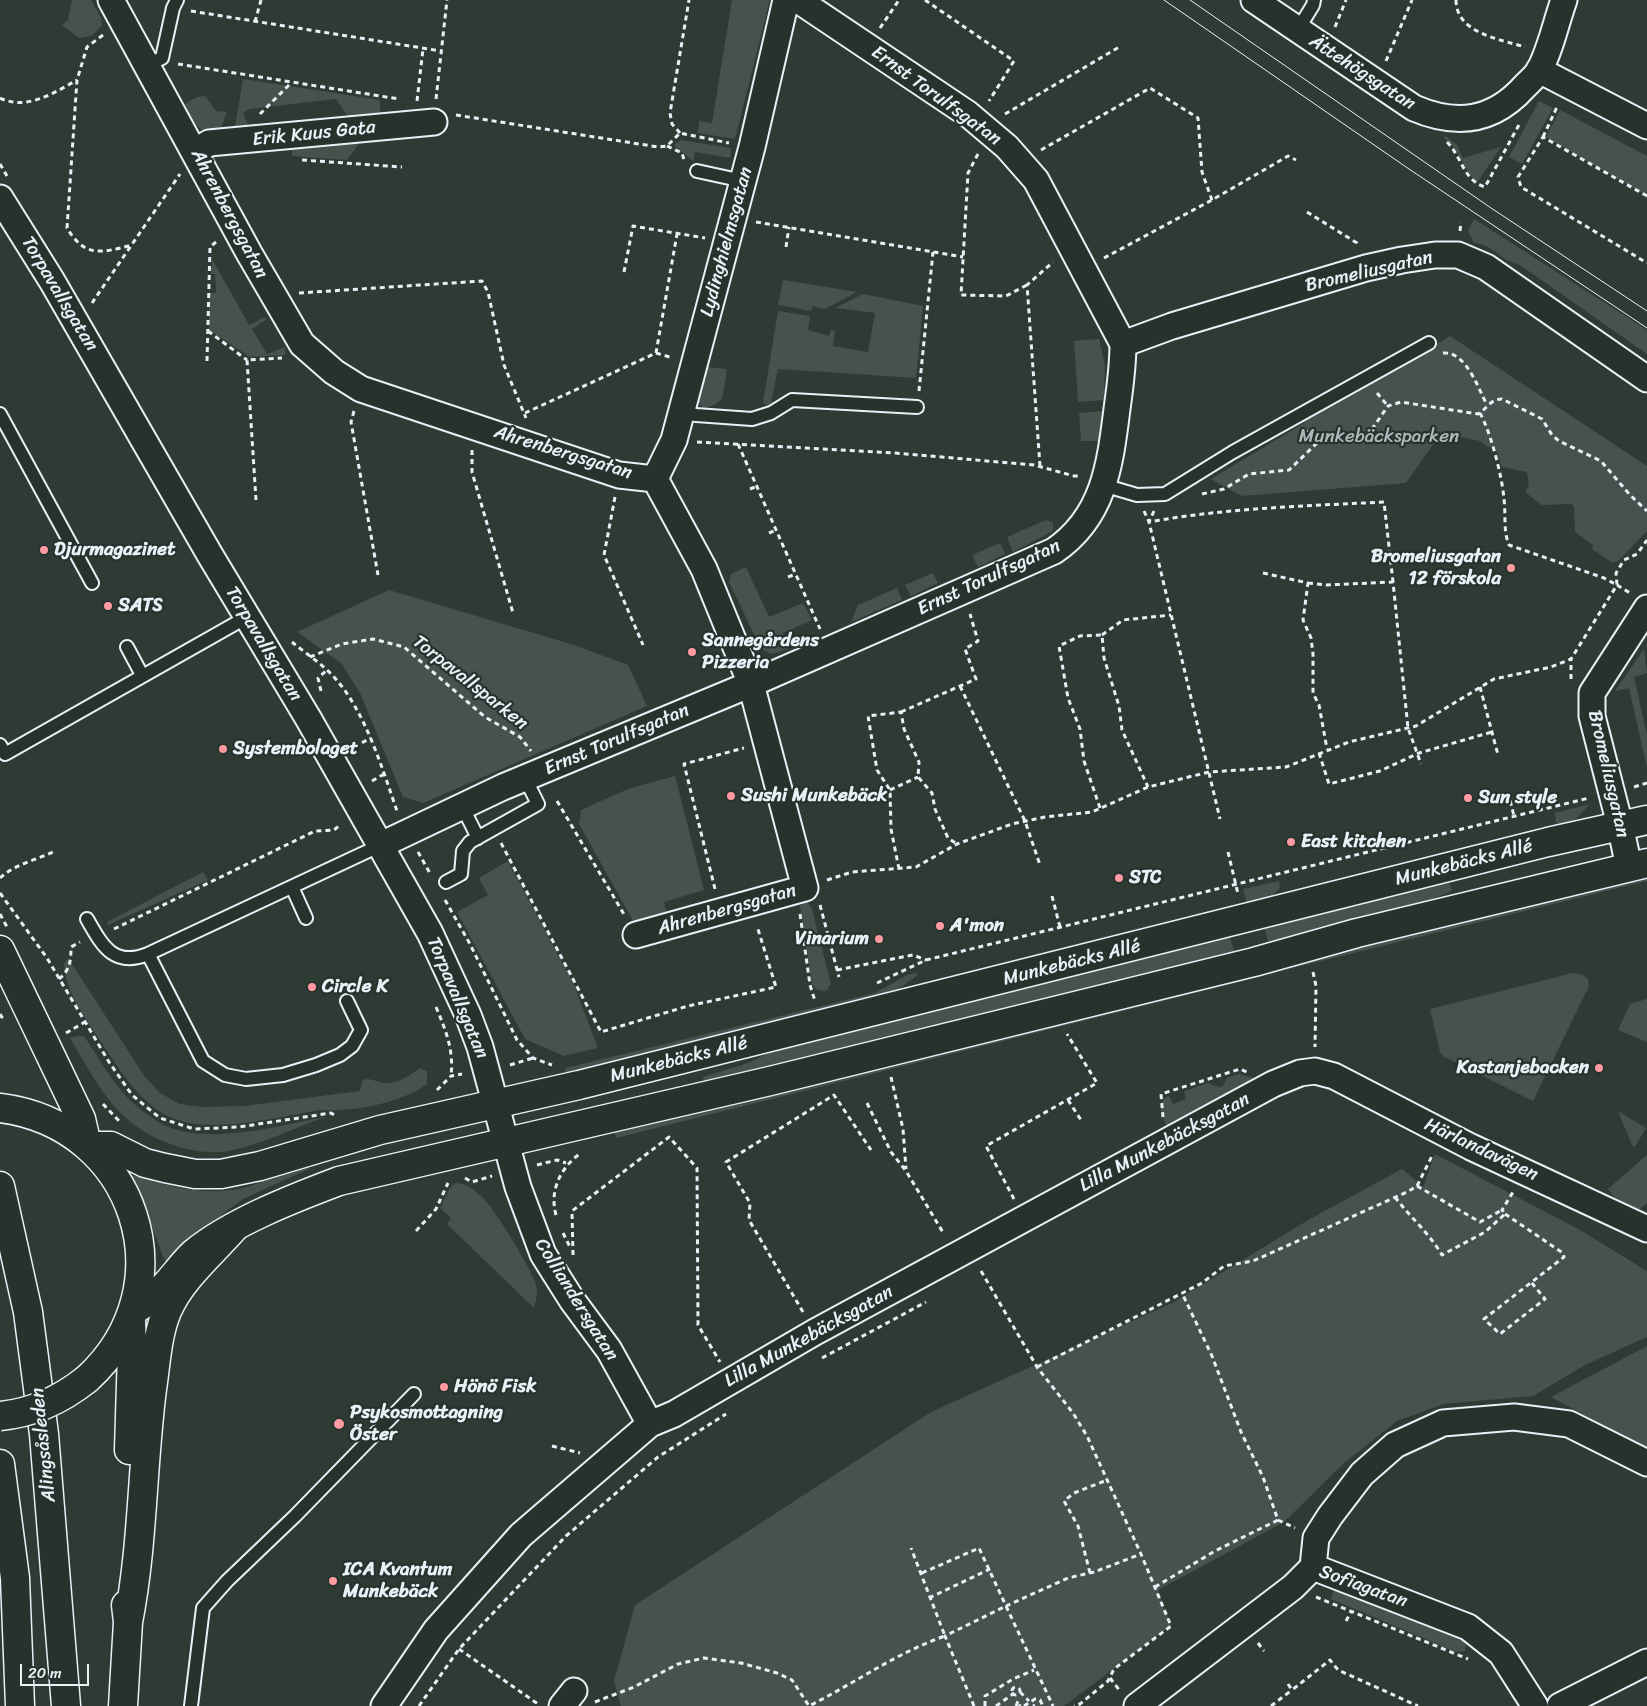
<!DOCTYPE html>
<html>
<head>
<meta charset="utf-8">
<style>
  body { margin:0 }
  #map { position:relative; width:1647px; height:1706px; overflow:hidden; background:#2e3b35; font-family:Sriracha,sans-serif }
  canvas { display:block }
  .scale { position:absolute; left:20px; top:1664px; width:69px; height:22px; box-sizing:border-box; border:2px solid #e8f1f8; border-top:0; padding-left:6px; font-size:15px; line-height:18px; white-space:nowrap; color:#e8f1f8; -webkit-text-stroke:4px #26332d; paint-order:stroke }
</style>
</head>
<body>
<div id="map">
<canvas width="1647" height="1706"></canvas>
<div class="scale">20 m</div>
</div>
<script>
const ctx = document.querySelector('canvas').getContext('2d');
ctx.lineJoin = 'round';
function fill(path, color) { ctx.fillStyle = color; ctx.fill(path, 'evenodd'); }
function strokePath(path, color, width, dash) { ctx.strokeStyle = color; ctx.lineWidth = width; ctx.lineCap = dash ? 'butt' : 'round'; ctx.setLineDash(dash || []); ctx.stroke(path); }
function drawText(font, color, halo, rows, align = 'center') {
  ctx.font = font + ' Sriracha,sans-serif'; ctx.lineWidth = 4.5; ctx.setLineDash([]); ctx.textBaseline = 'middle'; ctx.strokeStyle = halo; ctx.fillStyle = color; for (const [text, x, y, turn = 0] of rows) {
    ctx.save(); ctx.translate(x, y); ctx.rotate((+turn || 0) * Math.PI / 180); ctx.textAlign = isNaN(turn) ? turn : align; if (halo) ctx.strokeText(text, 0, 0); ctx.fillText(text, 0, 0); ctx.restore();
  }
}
fill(new Path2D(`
  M 72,0 L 91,0 L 101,18 L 102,26 L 91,36 L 79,38 L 62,25 L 68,20 Z
  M 732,0 L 770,0 L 735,139 L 698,133 L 699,121 L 712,123 Z
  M 243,79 L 380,100 L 380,115 L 349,118 L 336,99 L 249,109 L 243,113 L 250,129 L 234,132 Z
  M 205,96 L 216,111 L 227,112 L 219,133 C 196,132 193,123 185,104 L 197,97 Z
  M 1539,101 L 1553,108 L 1522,164 L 1509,157 Z
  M 1560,110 L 1647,156 L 1647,196 L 1546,137 Z
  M 1445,135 L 1457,145 L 1463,158 L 1501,147 L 1477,183 C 1461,167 1462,152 1444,138 Z
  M 364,137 L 347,160 L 292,156 L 292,145 Z
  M 681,140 L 731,148 L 730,158 L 695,152 L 693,161 L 676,147 L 674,145 Z
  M 1474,219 L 1647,330 L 1647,354 L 1520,265 C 1498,260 1497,246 1474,243 L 1468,231 Z
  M 212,259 L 249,325 L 265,317 L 266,320 L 252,329 L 267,354 L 285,347 L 285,355 L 250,357 L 209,330 L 209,293 L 216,293 L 215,274 L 211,274 Z
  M 783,280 L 857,292 L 825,309 L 813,306 L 811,311 L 778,305 Z
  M 863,294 L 923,306 L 916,378 L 778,369 L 771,403 L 766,405 L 763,403 L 778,311 L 810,316 L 808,330 L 829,336 L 831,330 L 835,331 L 833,346 L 868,352 L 875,313 L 835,308 Z
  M 1450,336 L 1647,466 L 1647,531 L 1617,562 L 1611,562 L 1592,549 L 1593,545 L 1575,532 L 1574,506 L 1571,504 L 1542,505 L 1525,492 L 1529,486 L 1527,472 L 1502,467 L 1495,447 L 1488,447 L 1480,441 L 1441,433 L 1406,483 L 1242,496 L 1211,479 L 1304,423 L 1306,418 L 1364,385 L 1366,386 Z
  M 1099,339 L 1105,366 L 1104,400 L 1078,402 L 1074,341 Z
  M 706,367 L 726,369 L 727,371 L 722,399 L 714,405 L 704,408 L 698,403 Z
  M 1102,411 L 1099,441 L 1081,441 L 1079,413 Z
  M 1046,520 L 1053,523 L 1053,531 L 1013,552 L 1007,537 Z
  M 1000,543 L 1005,554 L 978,567 L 972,555 Z
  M 746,567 L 769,617 L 803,603 L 812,620 L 783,633 L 789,649 L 772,654 L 761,649 L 729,582 L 731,574 Z
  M 933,573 L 938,583 L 911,596 L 905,585 Z
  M 897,588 L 902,600 L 851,622 L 858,605 Z
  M 389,590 L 574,645 L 628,665 L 647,706 L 423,803 L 403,797 L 360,693 L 341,663 L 297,632 Z
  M 1644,649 L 1647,673 L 1634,677 L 1647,735 L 1647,768 L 1629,688 L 1615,691 Z
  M 675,776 L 704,890 L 664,902 L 668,919 L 637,928 L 579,824 L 581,810 L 628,789 Z
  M 1590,804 L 1572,823 L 1562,826 L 1556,822 L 1555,813 Z
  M 508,861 L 574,985 L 598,1048 L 564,1056 L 525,1039 L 457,912 L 488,895 L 479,878 Z
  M 203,872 L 208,880 L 108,925 L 107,922 Z
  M 1647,876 L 1647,881 L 1268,974 L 1266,969 Z
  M 1279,881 L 1280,888 L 1268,900 L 1247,904 L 1243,889 Z
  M 1448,881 L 1452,889 L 1450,892 L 1416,905 L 1268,942 L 1264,927 Z
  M 805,901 L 807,901 L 812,909 L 831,984 L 826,991 L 817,990 L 812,984 L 800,906 Z
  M 1229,935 L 1234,951 L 704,1083 L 703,1077 L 748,1063 L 779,1048 Z
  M 68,958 L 145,1077 L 160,1093 L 180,1104 L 201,1107 L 244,1106 L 360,1091 L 362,1082 L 365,1079 C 373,1079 378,1082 384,1083 C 397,1085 410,1075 420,1068 L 427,1071 L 427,1084 C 404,1101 366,1109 337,1110 C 332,1111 327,1110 322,1110 C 274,1116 198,1141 156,1109 C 133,1092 116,1065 101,1042 C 85,1017 66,994 64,964 Z
  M 918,973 L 915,977 L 890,995 L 655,1054 L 567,1074 L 565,1072 L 566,1068 L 875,993 L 907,975 Z
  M 1573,973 L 1583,975 L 1588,979 L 1589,986 L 1533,1101 L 1443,1056 L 1440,1052 L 1430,1009 Z
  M 1246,977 L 1247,980 L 616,1138 L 614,1131 Z
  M 1647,999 L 1647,1042 L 1618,1030 L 1630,1004 Z
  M 77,1036 L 84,1036 C 99,1058 113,1084 132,1102 C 145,1114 163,1127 181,1131 C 227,1141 280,1125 325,1117 C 294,1128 261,1145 228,1151 C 211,1154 192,1151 176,1146 C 116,1126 100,1088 70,1038 Z
  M 1239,1074 L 1256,1079 L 1167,1126 C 1162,1116 1155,1101 1169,1096 L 1173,1104 L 1186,1099 L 1184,1091 L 1208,1083 L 1219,1087 L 1223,1086 L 1227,1078 Z
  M 1618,1111 L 1646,1128 L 1635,1147 L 1632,1145 Z
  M 1435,1154 L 1580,1230 L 1647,1271 L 1647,1337 L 1585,1365 L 1533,1396 L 1444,1404 L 1397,1421 L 1343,1464 L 1284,1522 L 1158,1590 L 1171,1626 L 1064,1706 L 621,1706 L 614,1681 L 635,1605 L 931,1412 L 1172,1303 L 1310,1219 L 1402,1169 L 1423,1187 Z
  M 1647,1155 L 1647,1203 L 1639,1210 L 1614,1197 L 1608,1189 Z
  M 309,1166 L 309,1169 L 243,1199 L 224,1213 L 170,1263 L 165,1261 L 163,1256 L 140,1195 L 132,1179 L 133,1176 L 138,1176 C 172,1188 207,1196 243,1188 C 265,1183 286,1169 309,1166 Z
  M 455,1183 C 466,1183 474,1190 482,1197 C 495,1209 528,1264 535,1282 C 538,1290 537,1300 534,1308 L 447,1224 L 451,1218 L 440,1208 L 450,1188 Z
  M 1647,1346 L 1647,1448 L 1551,1397 Z
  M 1336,1584 L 1459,1636 L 1466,1640 L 1465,1651 L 1456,1652 L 1331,1599 Z`), '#45524e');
const lane = new Path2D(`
  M 1297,31 L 1313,5 L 1314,0
  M 147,65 L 162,58 L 173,8 L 177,0
  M 697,171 L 743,181
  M 681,412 L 696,415 L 752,419 L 771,413 L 792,400 L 917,407
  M 0,414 L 92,583
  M 1103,485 L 1137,495 L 1165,494 L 1233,452 L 1429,343
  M 127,647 L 142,675
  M 0,745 L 5,754 L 247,617
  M 462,806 L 478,838
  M 446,882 L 461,874 L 463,851 L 470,842 L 538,804 L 525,778
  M 292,887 L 306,918
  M 87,919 C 102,945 113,968 148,954
  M 347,1001 L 361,1030 L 352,1046 L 340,1055 L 316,1065 L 283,1075 L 246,1079 L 225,1075 L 203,1061 L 148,954 L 381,845
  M 191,1706 L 203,1608 L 227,1581 L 295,1516 L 414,1394`);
const street = new Path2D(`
  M 111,0 L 249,253 L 302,344 L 334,372 L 361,389 L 619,475 L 655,479 L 704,569 L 751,684 L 805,888 L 636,935
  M 1254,0 L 1414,108 C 1456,126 1493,122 1525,86 C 1530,81 1537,75 1540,69 C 1551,48 1556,22 1564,0
  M 1539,70 L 1647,126
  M 196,151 L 209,143 L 434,122
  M 0,198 L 52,281 L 210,555 L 308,718 L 430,933 L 468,1015 L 480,1047 L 518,1187 L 543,1254 L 572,1300 L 609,1350 L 650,1424
  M 1123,344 L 1172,326 L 1366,268 L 1402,260 L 1435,255 L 1458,255 L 1486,267 L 1647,379
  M 655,479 L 674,440 L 752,147 L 786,0
  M 381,845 L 503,787 L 751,684 L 1054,551 C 1104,517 1110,465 1117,409 C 1120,387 1123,367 1123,344 L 1036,180 L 1007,147 L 968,114 L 798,0
  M 1629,867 L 1620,825 L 1592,716 L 1592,693 L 1647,608
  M 1313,1567 L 1316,1538 L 1330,1516 L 1362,1474 L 1395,1445 L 1443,1423 L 1514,1417 L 1569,1424 L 1647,1463
  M 384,1706 L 436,1630 L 521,1535 L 650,1424 L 674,1414 L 815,1332 L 1273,1084 L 1300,1073 L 1315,1071 L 1334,1076 L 1471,1147 L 1647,1229
  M 562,1706 L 574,1691
  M 1137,1706 L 1293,1587 L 1313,1567 L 1468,1627 L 1501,1653 L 1535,1706
  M 1560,1706 L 1647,1662`);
const secondary = new Path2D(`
  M 0,1108 C 136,1125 189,1286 87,1379
  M 89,1146 L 111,1146 L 145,1163 L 165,1168 L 195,1174 L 221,1174 L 260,1166 L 380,1130 L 579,1085 L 1548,842 L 1647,820
  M 133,1311 C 141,1305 151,1300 158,1293 C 171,1281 181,1265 194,1253 C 232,1222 294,1198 339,1181 L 770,1081 L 1254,962 L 1357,933 L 1647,863`);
const highway = new Path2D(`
  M 0,950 L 81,1119 L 87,1145
  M 0,1186 L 28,1312 L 44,1434 L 66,1706
  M 129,1450 L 132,1351 L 131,1319
  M 0,1464 L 15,1578 L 20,1706
  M 128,1622 C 143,1546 142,1467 152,1389 C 156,1363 157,1335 167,1311 C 181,1279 210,1255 233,1229
  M 123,1706 L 128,1622 L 126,1605`);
strokePath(lane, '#e8f1f8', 16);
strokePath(street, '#e8f1f8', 29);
strokePath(secondary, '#e8f1f8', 31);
strokePath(highway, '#e8f1f8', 31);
strokePath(new Path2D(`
  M 925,0 L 1014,61 L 989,101
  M 1456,0 C 1456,33 1499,39 1525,47
  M 191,11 L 441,51
  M 255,22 L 261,0
  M 1335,27 L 1346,0
  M 880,28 L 899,0
  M 103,35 L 87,47 L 77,80 L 67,228 C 85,258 101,253 132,245
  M 1386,61 L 1412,0
  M 178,64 L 399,99
  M 0,98 C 26,111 54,93 77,80
  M 436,99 L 447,0
  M 417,101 L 423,49
  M 260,114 L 291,83
  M 1005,114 L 1121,46
  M 456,115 L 658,147 L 667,146 L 680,133 L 729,143
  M 680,133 L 672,124 L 670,113 L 689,0
  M 1543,137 L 1557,107
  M 1447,142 C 1462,157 1463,180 1485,187 L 1520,123
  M 667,146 L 682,153 L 684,160
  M 1041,150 L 1150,88 L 1198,118 L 1202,172 L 1212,200
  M 978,154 L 968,173 L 961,295 L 1006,296 L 1027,285
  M 302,160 L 402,167
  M 0,164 L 7,176
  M 1647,196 L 1543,137 L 1518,177 L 1521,187 L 1647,263
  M 1307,212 L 1357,243 L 1358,247
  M 756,222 L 963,257
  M 1460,231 L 1461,222
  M 786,247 L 789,227
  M 1104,258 L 1212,200 L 1288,156 L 1296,160
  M 624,272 L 633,226 L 705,238
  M 299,293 L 482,281 L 488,292 L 504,365 L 526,418
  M 92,303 L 180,174
  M 208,331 L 247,360
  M 656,353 L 673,358
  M 1443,353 C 1466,351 1478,388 1487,405
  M 207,361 L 210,247 L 216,242
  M 919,391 L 933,252
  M 1377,393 L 1388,406
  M 354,411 L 351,422 L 378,575
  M 525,413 L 656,353 L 677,234
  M 1480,413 C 1491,433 1502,476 1504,499 C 1506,514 1503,531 1509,545 L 1604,578 L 1617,585 L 1616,573 L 1624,560 L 1637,554 L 1647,540
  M 1306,431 L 1317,443
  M 697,442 L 895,453 L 1034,465 L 1074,476 L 1081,476
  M 738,444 L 820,629
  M 472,450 L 472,472 L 513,613
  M 1040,466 L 1027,285 L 1053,262
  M 750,489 L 757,486
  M 1202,494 L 1224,489 L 1249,474 L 1289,470 L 1317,443 L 1362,437 L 1370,432 L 1388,406 L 1401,402 L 1478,414 C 1487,409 1490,399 1502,399 L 1542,419 L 1552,435 L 1559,441 L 1601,461 L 1630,495 L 1647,511
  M 615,497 L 604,555 L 643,645
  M 256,500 L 247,360 L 282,358
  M 1144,511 L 1149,522 L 1220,819
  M 1154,511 L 1149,522 C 1226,508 1305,506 1384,502 L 1393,582
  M 769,533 L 776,530
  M 1263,573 L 1308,583 L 1303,620 L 1311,638 L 1313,654 L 1313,693 L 1319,705 L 1327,749
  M 788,577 L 796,574
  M 1308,583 L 1326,585 L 1393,582 L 1408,728 L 1421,764
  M 1102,635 L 1123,620 L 1171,615
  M 292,642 C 305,653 321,663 333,676 C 365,710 382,768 397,811
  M 310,657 L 342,644 L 373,639 L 404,647 L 485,717 L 520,737 L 531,751
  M 1571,679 L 1571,659
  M 960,686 L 1025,821 L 1040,865
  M 1480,687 L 1498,755
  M 321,691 L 318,678 L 327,670
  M 901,712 L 976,679 L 965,649 L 978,641 L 970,614
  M 354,747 L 371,738
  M 1319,753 L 1329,784 L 1380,771 L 1419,753 L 1492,732
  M 372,781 L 384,774
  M 1634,787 L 1647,783
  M 890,790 L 918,777
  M 1508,792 L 1514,816
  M 557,801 L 625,916
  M 1100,808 L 1084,761 L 1080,729 L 1068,698 L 1059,646 L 1080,636 L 1102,635 L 1104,658 L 1119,706 L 1122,730 L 1148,787
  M 501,843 L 601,1032 L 688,1006 L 776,987 L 757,926
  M 418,852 L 431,875
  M 1228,852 L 1238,894
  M 899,869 L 891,829 L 890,790 L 877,770 L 868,716 L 901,712 L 904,729 L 919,762 L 918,777 L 932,793 L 935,809 L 948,838 L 957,844
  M 0,878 C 14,865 35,860 53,852
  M 827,880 L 852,872 L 916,867 L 957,844 L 1012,824 L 1045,817 L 1092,812 L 1148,787 L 1209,772 L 1286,767 L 1349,742 L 1416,726 L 1494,679 L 1551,667 L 1571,659 L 1617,585 L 1630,593
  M 715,889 L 684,764 L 744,748
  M 0,893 L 47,958 L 109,1062 L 132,1095 L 160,1118 L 194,1129 L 239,1127 L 331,1113 L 336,1116
  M 1052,896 L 1060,927
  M 445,900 L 470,944 L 517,1040 L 533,1058 L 552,1065
  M 820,905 L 839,977
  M 0,914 L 7,927
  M 800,914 L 810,985 L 815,1001
  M 114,929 L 315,831 L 334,830 L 340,825
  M 837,970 L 913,955 L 926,960
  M 1313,972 L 1316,986 L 1315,1047
  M 59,979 C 70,970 71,961 71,947 L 80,942
  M 877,983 L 926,960 L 1589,798
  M 436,1007 C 446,1031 454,1050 451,1076
  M 0,1014 L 4,1021
  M 66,1033 L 85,1022
  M 510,1065 L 533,1058
  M 891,1077 L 903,1129 L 906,1169
  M 437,1090 L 451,1076 L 462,1074
  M 1068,1100 L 1081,1120
  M 867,1103 L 891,1152 L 906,1171 L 944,1234
  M 103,1104 L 121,1123
  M 1163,1117 L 1161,1094 L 1240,1069 L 1247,1072
  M 537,1165 L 557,1160 L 566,1163
  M 465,1178 L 472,1182 L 492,1176
  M 1417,1186 L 1480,1222 L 1502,1210
  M 1395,1197 C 1410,1217 1429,1233 1442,1255 L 1485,1232 L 1505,1214 L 1502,1210 L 1513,1192
  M 1014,1199 L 986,1146 L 1097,1083 L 1067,1034
  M 1505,1214 L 1563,1253 L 1564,1257 L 1484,1319 L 1500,1334 L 1545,1299 L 1531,1282
  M 556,1215 C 549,1190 561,1167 581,1153
  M 416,1231 L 436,1209 L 448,1183
  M 563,1233 L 570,1247
  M 573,1255 L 572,1211 L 669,1137 L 697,1168 L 698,1325 L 720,1362
  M 981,1271 L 1037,1367 L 1073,1413 L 1087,1436 L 1141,1554 L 1171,1626 L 1114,1669 L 1108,1681 L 1080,1704 L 1074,1706
  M 803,1312 L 749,1220 L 750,1203 L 726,1162 L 834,1095 L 871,1150
  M 822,1358 L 926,1302
  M 1037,1367 L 1202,1283 L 1224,1266 L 1253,1261 L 1407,1192 L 1417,1186 L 1433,1154
  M 552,1446 L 580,1453
  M 1278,1520 L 1295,1528
  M 922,1573 L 979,1548 L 1006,1606 L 1068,1578 L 1094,1572 L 1141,1554
  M 1090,1573 L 1078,1526 L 1064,1501 L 1074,1493 L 1107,1480
  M 1155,1587 L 1215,1551 L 1278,1520 L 1263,1477 L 1241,1432 L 1212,1356 L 1182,1293
  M 1316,1597 L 1468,1659
  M 929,1598 L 990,1569
  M 1346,1621 L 1351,1612
  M 1258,1643 L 1264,1651
  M 459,1649 L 538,1704
  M 1110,1678 L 1120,1691
  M 1288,1684 L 1292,1690 L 1330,1660 L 1338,1670 L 1418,1706
  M1012 1691a4 4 0 1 1 8 0a4 4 0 1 1-8 0Z
  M 1020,1692 L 1029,1701
  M 595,1702 L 634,1687 L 678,1664 L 704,1658 L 741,1663 L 777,1673 L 792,1680 L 809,1706 C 855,1683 896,1653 945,1636 L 911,1548
  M 419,1706 L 459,1649 L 566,1536 L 658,1457 L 726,1414
  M 974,1706 L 945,1636 L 1006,1606 L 1053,1706
  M 985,1706 L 985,1696 L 1013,1679 L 1034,1670
  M 996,1706 L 1013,1694
  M 1016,1706 L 1018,1701 L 1020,1706
  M 1024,1706 L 1035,1699 L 1040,1700 L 1043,1706
  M 1033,1706 L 1035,1705
  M 1271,1706 L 1292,1690`), '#e8f1f8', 3, [5, 4]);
strokePath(lane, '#26332d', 12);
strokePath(street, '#26332d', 25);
strokePath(secondary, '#26332d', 28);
strokePath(highway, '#26332d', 28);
strokePath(new Path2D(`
  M 1164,0 L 1409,169 L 1647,328
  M 1190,0 L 1491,208 L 1647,311`), '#e8f1f8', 1);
const secondaryBridge = new Path2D(`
  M 0,1416 C 33,1413 62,1399 87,1379`);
strokePath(secondaryBridge, '#e8f1f8', 31, []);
strokePath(secondaryBridge, '#26332d', 28);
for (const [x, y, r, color] of [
  [44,550,5,"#ff9aa2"],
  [1511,568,5,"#ff9aa2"],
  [108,606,5,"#ff9aa2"],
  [692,652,5,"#ff9aa2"],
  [223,749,5,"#ff9aa2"],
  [731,796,5,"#ff9aa2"],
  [1468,798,5,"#ff9aa2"],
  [1291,842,5,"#ff9aa2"],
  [1119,878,5,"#ff9aa2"],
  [940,926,5,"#ff9aa2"],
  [879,939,5,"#ff9aa2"],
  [312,987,5,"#ff9aa2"],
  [1599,1068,5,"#ff9aa2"],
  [444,1387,5,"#ff9aa2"],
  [339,1424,6,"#ff9aa2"],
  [333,1581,5,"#ff9aa2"]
]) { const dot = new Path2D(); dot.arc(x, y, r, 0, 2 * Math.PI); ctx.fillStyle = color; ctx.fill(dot); strokePath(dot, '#26332d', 2); }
drawText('19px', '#e8f1f8', '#26332d', [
  ["Ättehögsgatan",1362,73,33],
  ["Ernst Torulfsgatan",936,96,36],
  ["Erik Kuus Gata",314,134,-6],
  ["Ahrenbergsgatan",229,214,62],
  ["Lydinghielmsgatan",727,242,-75],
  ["Bromeliusgatan",1369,272,-13],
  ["Torpavallsgatan",59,294,59],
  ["Ahrenbergsgatan",563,453,17],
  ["Ernst Torulfsgatan",989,578,-25],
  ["Torpavallsgatan",263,644,59],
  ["Torpavallsparken",470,683,38],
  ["Ernst Torulfsgatan",617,740,-23],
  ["Bromeliusgatan",1608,774,77],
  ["Munkebäcks Allé",1464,863,-14],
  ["Ahrenbergsgatan",727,910,-16],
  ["Munkebäcks Allé",1072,963,-14],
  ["Torpavallsgatan",457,998,67],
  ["Munkebäcks Allé",679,1060,-14],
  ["Lilla Munkebäcksgatan",1165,1143,-28],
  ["Härlandavägen",1481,1150,25],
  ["Colliandersgatan",576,1300,58],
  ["Lilla Munkebäcksgatan",809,1337,-29],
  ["Alingsåsleden",44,1445,-96],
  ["Sofiagatan",1363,1587,20]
]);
drawText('19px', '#afb9bc', '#26332d', [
  ["Munkebäcksparken",1379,437]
]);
drawText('bold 19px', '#e8f1f8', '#26332d', [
  ["Djurmagazinet",54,550],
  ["Bromeliusgatan",1501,557,"right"],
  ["12 förskola",1501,579,"right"],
  ["SATS",118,606],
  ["Sannegårdens",702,641],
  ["Pizzeria",702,663],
  ["Systembolaget",233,749],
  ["Sushi Munkebäck",741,796],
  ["Sun style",1478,798],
  ["East kitchen",1301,842],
  ["STC",1129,878],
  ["A'mon",950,926],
  ["Vinarium",869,939,"right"],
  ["Circle K",322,987],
  ["Kastanjebacken",1589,1068,"right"],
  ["Hönö Fisk",454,1387],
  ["Psykosmottagning",350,1413],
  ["Öster",350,1435],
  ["ICA Kvantum",343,1570],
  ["Munkebäck",343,1592]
], 'left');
</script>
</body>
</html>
